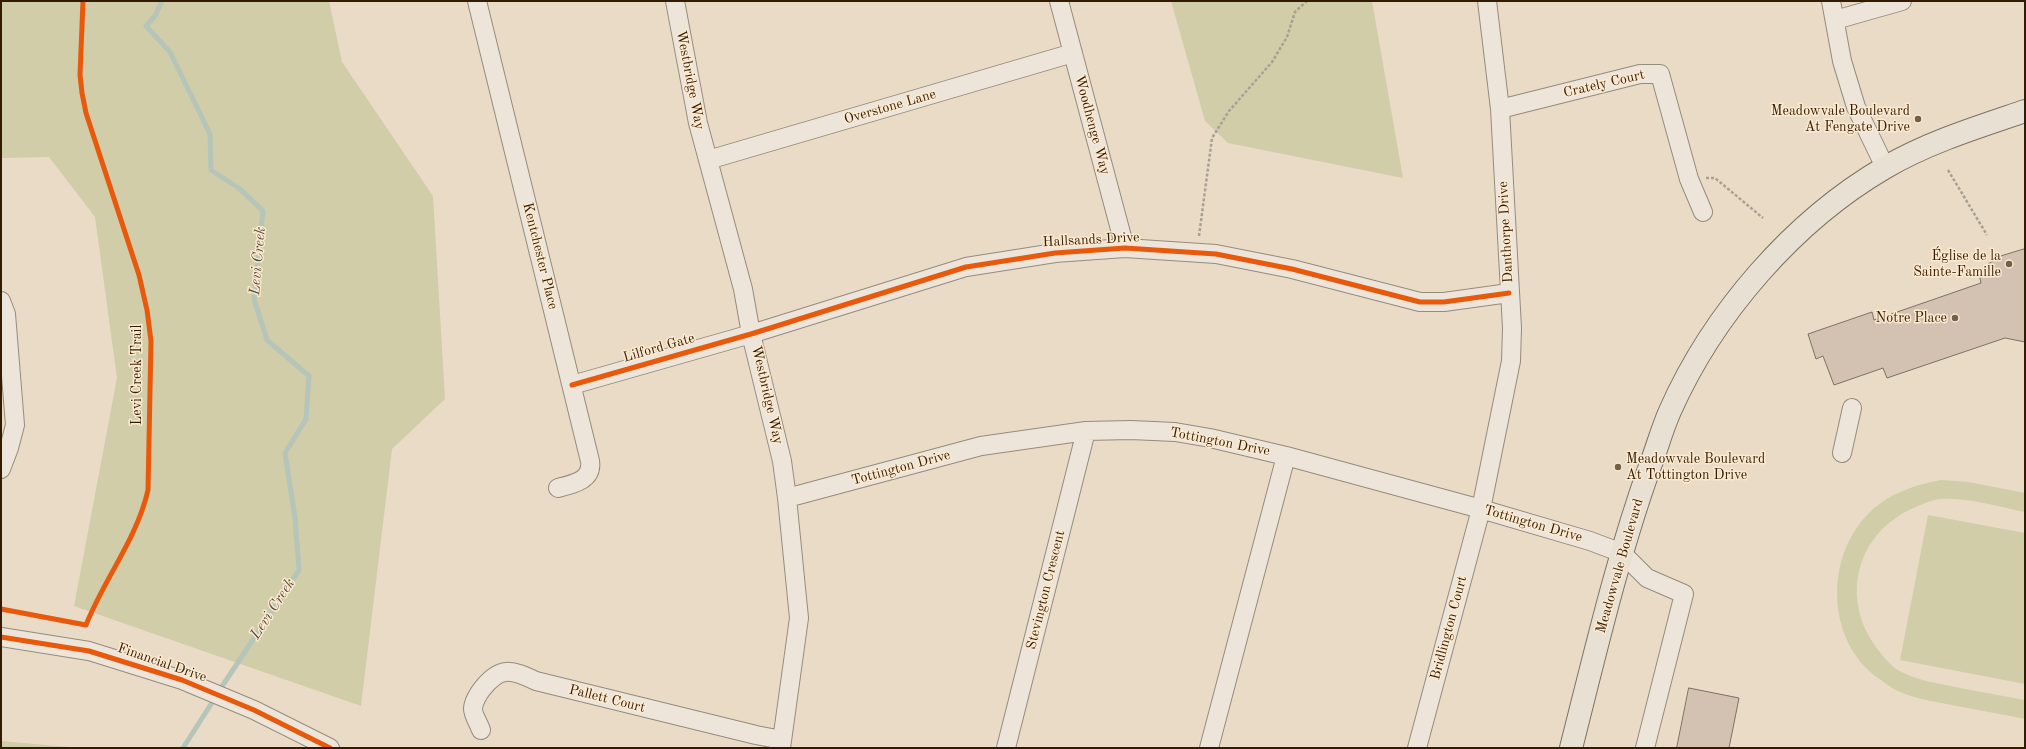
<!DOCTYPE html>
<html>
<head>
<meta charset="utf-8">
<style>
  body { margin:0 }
  #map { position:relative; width:2026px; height:749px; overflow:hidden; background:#eadbc6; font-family:"Old Standard TT",serif }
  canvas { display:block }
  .frame { position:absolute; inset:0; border:2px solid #331b01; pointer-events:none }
</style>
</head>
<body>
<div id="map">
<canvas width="2026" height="749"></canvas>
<div class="frame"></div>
</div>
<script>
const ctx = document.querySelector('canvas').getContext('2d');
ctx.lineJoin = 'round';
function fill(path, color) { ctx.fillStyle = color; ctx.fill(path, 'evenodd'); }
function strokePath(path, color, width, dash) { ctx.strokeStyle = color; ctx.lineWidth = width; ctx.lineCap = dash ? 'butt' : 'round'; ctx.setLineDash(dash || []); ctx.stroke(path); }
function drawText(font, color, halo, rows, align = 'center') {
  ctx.font = font + ' "Old Standard TT",serif'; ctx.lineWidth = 3; ctx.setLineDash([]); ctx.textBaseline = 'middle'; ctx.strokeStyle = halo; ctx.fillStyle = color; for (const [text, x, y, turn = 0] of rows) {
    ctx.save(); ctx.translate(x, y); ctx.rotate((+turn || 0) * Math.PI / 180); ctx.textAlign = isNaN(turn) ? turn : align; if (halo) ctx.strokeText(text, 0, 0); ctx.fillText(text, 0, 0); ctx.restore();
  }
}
fill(new Path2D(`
  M 1,1 L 329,1 L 342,62 L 433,196 L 445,399 L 392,449 L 361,706 L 74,606 L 117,378 L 95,217 L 49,157 L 1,158 Z
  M 1171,1 L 1372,1 L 1403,178 L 1228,143 L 1205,121 Z
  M 1941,480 L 1968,482 L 2025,493 L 2025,512 C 2000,507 1967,497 1941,499 C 1930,500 1918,506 1907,511 C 1856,538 1842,597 1874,644 C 1880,653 1888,663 1896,669 C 1916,681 1938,683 1960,688 C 1981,692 2003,696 2025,700 L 2025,719 C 2000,714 1975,709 1951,705 C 1933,701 1915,699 1898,691 C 1891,688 1884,682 1878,678 C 1825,640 1825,555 1870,512 C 1890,493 1915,485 1941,480 Z
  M 1928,515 L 2025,533 L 2025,684 L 1900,660 Z
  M 1,741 L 80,748 L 81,748 L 1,748 Z`), '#d0cda8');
strokePath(new Path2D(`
  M 162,1 L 155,16 L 146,26 L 170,52 L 210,134 L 211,170 L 240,189 L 263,211 L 254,299 L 267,340 L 309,376 L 306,419 L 285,453 L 295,518 L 299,570 L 219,691
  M 183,748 L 215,698`), '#b5c5b9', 5);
const building = new Path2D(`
  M 2025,249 L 2025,342 L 2005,338 L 1887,378 L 1883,368 L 1834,385 L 1823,356 L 1816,359 L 1808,334 L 1872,312 L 1874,320 L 1981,283 L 1979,274 L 1988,264 L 2001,256 Z
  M 1689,688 L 1739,698 L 1729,748 L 1677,748 Z`);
fill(building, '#d3c1b1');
strokePath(building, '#7d7162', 1);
const minor = new Path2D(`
  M 477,1 L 590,461 C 593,480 574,484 558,488
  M 675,1 L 698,123 L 743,289 L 751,334 L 782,461 L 787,498 L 799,618 L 781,748
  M 1059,1 L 1125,248
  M 1831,1 L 1842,61 L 1856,107 L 1885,167
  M 1835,20 L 1902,1
  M 1500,109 L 1640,74 L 1660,74 L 1689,179 L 1703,212
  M 708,160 L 1073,53
  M 1,301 L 6,314 L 15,425 L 9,448 L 1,469
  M 572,385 L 751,334 L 966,267 L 1055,253 L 1125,248 L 1216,254 L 1292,269 L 1420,302 L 1444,302 L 1509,293
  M 1842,453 L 1852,408
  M 787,498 L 981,446 L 1086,431 L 1131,430 L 1175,432 L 1210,438 L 1286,456 L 1481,509 L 1590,541 L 1622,553 L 1647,578 L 1684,594 L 1645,748
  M 1,637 L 89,651 L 182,680 L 254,710 L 330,748
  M 481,730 C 479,724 473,715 473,709 C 473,703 478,694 482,689 C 500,666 511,669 536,681 L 756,735 L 782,740
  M 1006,748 L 1086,431
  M 1209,748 L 1286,456
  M 1417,748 L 1481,509 L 1511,361 L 1512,328 L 1500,109 L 1487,1`);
const major = new Path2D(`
  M 1571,748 C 1595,654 1617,558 1650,466 C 1657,448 1662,429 1670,411 C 1713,314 1793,221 1886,167 C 1929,142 1978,127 2025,111`);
strokePath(minor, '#968b7c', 20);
strokePath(major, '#7d7162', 24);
strokePath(new Path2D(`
  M 1948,170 L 1987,235
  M 1706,178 L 1715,178 L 1763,218
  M 1199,236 L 1212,138 L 1229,111 L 1272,62 L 1287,37 L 1295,12 L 1307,1`), '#a8a095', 2.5, [3, 2]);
strokePath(minor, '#ede5da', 18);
strokePath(major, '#e9e0d4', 22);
strokePath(new Path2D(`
  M 572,385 L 751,334 L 966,267 L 1055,253 L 1125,248 L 1216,254 L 1292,269 L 1420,302 L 1444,302 L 1509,293
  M 1,609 L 86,625 C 104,579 137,539 148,490 L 151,341 L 147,310 L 139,275 L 86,113 L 82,93 L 80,75 L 83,1
  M 1,637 L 89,651 L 182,680 L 254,710 L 330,748`), '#e8590c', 5);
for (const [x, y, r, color] of [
  [1918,119,4,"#735e46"],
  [2009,264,4,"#735e46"],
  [1955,318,4,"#735e46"],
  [1618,467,4,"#735e46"]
]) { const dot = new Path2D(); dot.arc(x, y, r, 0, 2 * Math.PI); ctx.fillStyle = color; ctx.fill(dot); strokePath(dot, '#fbe9d0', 1.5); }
drawText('14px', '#331b01', '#fbe9d0', [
  ["Westbridge Way",690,80,79],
  ["Crately Court",1604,84,-13],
  ["Overstone Lane",890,107,-16],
  ["Woodhenge Way",1092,125,75],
  ["Danthorpe Drive",1506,232,-93],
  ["Hallsands Drive",1091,240,-3],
  ["Kentchester Place",540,256,76],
  ["Lilford Gate",659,348,-16],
  ["Levi Creek Trail",137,375,-90],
  ["Westbridge Way",767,395,77],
  ["Tottington Drive",1220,442,11],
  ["Tottington Drive",901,468,-15],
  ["Tottington Drive",1533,524,16],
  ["Meadowvale Boulevard",1620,566,-74],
  ["Stevington Crescent",1046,590,-76],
  ["Bridlington Court",1449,628,-75],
  ["Financial Drive",162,663,19],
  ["Pallett Court",607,699,14]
]);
drawText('14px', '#331b01', '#fbe9d0', [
  ["Meadowvale Boulevard",1910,111],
  ["At Fengate Drive",1910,127],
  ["Église de la",2001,256],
  ["Sainte-Famille",2001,272],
  ["Notre Place",1947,318],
  ["Meadowvale Boulevard",1626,459,"left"],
  ["At Tottington Drive",1626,475,"left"]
], 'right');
drawText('italic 15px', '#534b36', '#fbe9d0', [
  ["Levi Creek",258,261,-85],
  ["Levi Creek",273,609,-57]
]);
</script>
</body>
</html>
